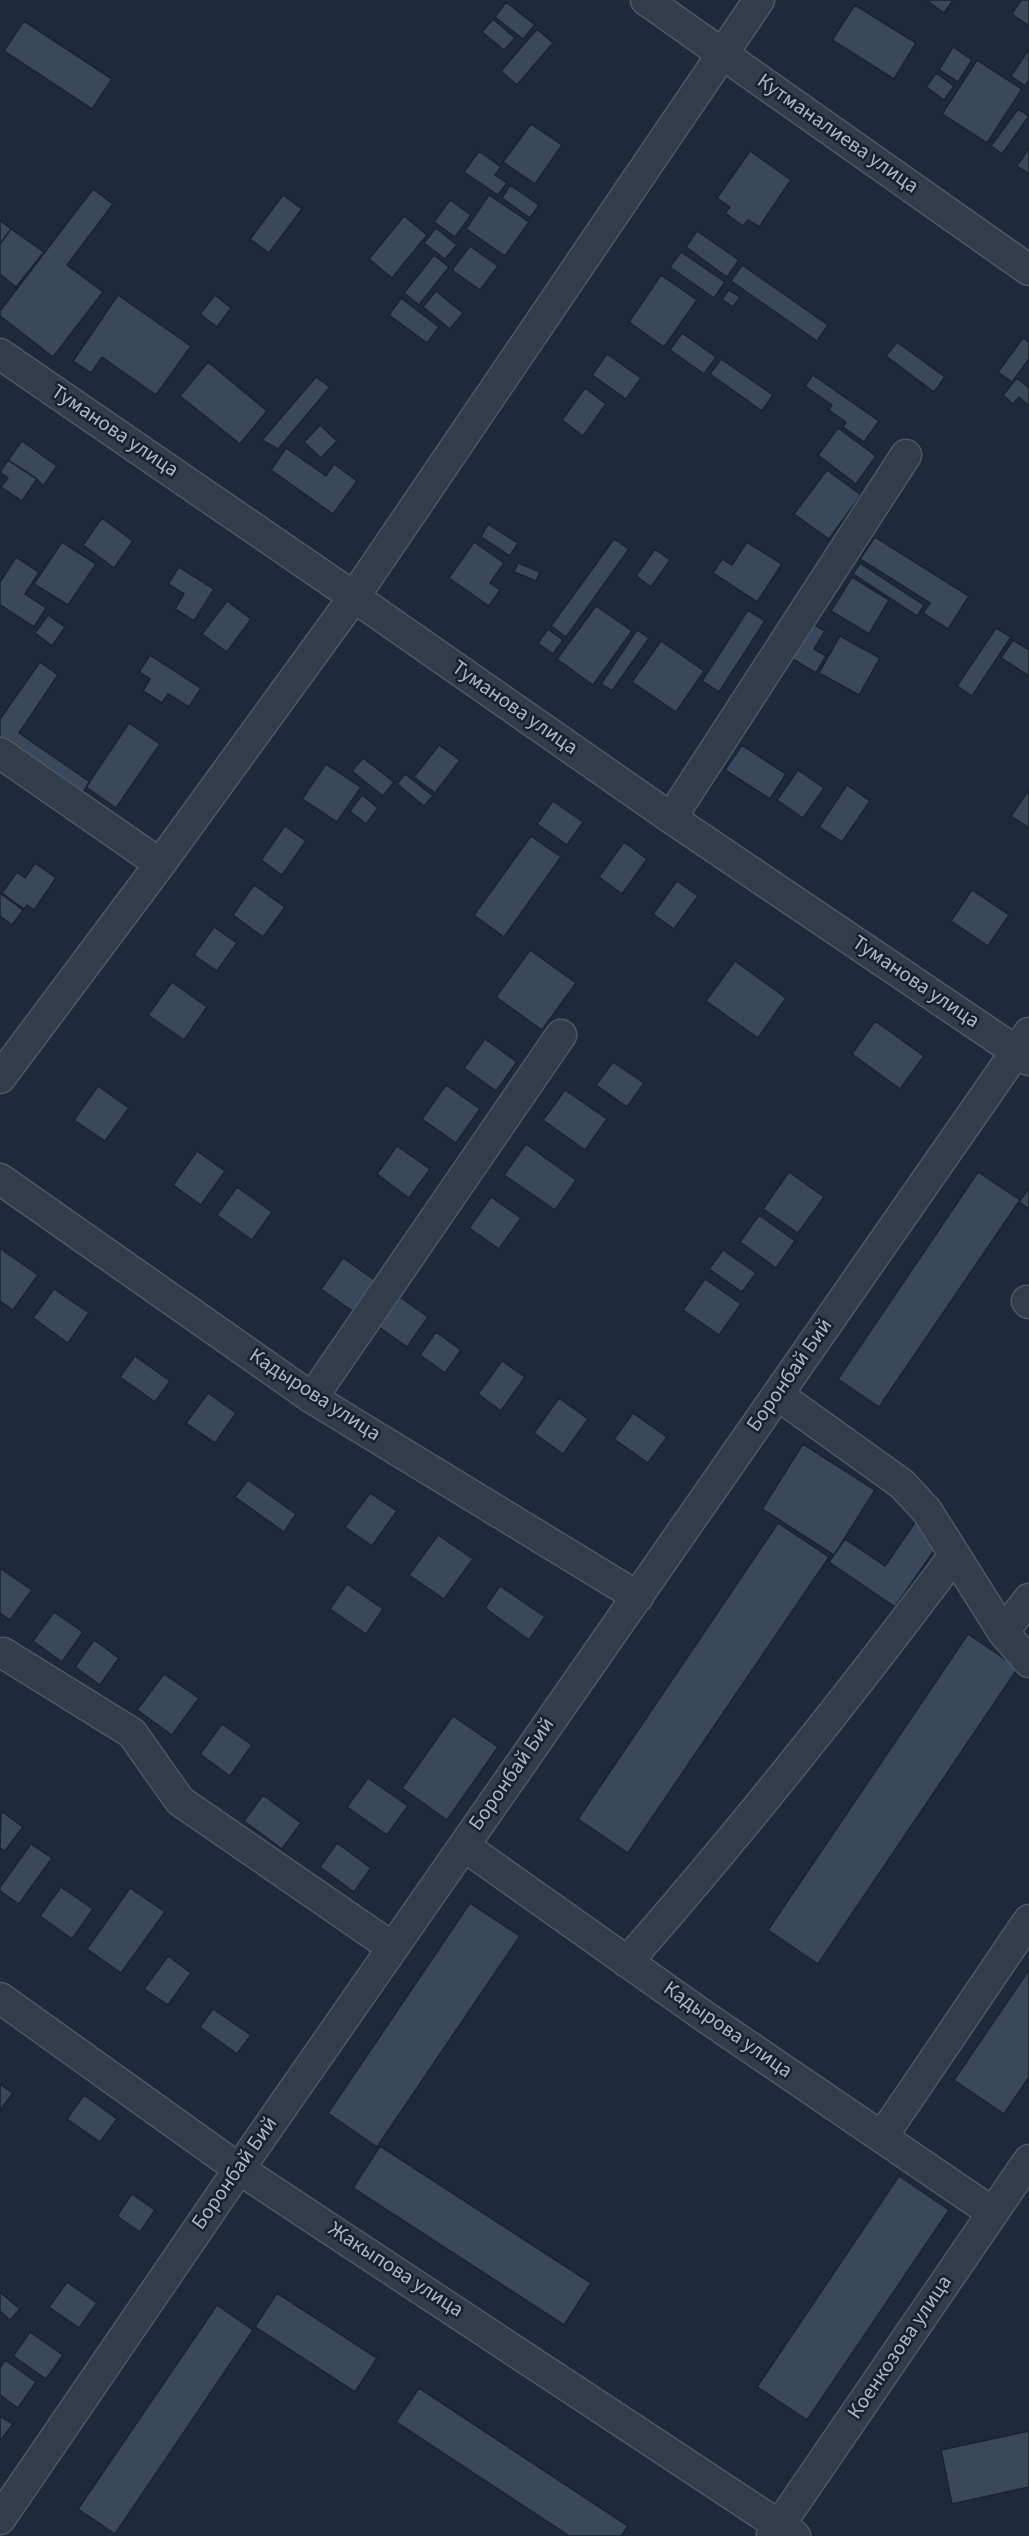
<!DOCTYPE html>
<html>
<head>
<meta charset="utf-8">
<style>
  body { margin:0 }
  canvas { display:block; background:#1e2a3b }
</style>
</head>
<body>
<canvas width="1029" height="2536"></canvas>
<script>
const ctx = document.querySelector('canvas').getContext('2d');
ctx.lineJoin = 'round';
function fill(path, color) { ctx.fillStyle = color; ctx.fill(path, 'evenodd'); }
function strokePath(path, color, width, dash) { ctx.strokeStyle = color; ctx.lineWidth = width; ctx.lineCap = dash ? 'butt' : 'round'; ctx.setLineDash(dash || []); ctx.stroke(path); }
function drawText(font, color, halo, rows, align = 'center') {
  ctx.font = font + ' "Source Sans 3",sans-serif'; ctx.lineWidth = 5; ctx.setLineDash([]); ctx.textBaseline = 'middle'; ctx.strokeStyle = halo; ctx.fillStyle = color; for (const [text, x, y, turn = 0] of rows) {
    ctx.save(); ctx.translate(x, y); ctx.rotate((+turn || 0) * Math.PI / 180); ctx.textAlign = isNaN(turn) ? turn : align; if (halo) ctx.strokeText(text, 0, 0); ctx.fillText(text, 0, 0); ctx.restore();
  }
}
const building = new Path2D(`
  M 926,0 L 953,0 L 944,13 Z
  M 1021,0 L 1029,0 L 1029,26 L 1012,14 Z
  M 506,2 L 535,25 L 523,39 L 495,17 Z
  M 855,5 L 916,43 L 894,79 L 832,40 Z
  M 493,19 L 515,38 L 504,50 L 482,32 Z
  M 24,21 L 112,79 L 92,109 L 4,51 Z
  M 537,29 L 553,43 L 517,85 L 501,71 Z
  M 953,47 L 972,60 L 958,82 L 939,70 Z
  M 1029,49 L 1029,80 L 1025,86 L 1011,76 Z
  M 977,60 L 1022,89 L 987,143 L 942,114 Z
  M 936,73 L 954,86 L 944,100 L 926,87 Z
  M 1018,109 L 1029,116 L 1002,154 L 991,146 Z
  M 531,124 L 562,145 L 535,184 L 503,162 Z
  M 1029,148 L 1029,174 L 1017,166 Z
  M 479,151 L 501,167 L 495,175 L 507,183 L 498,195 L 464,172 Z
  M 750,151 L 791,180 L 759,227 L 748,220 L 743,226 L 725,213 L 730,207 L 717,198 Z
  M 510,185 L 539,205 L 530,218 L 502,198 Z
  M 93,189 L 113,204 L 67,265 L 103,292 L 53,357 L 0,316 L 0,311 Z
  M 283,195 L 302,209 L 269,253 L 250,239 Z
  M 489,195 L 529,222 L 505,256 L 466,229 Z
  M 450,200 L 471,215 L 455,237 L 434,222 Z
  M 404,216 L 427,235 L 392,278 L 369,259 Z
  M 0,220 L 11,229 L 0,244 Z
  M 436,228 L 457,245 L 445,259 L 424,243 Z
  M 11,229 L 44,252 L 16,287 L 0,274 L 0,244 Z
  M 697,231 L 739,260 L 727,277 L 686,247 Z
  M 470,246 L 498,266 L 480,290 L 452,270 Z
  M 681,252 L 725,282 L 714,298 L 670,267 Z
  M 434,255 L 449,267 L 419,305 L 404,293 Z
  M 742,265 L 828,325 L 817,341 L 731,281 Z
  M 661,275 L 697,300 L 664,347 L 629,322 Z
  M 729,290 L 740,297 L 733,307 L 722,299 Z
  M 436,291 L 463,313 L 450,329 L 423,307 Z
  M 118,295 L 191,346 L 156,395 L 102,357 L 91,373 L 73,361 Z
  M 215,295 L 231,308 L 217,327 L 200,314 Z
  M 401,298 L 439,327 L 427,343 L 389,315 Z
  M 682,333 L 716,357 L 704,374 L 670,350 Z
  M 1023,338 L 1029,342 L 1029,359 L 1012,382 L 998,372 Z
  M 897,342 L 945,377 L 934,392 L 886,356 Z
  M 607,354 L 641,378 L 626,399 L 592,375 Z
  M 721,359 L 773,395 L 762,411 L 710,374 Z
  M 208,362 L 267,411 L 240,444 L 180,396 Z
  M 813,375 L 879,421 L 864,442 L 843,427 L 846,422 L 829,410 L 832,405 L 805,386 Z
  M 316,377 L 330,387 L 278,449 L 262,440 Z
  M 1017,378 L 1029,388 L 1029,406 L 1019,397 L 1013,404 L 1003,395 Z
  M 585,388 L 606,404 L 583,436 L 562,420 Z
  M 320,425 L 337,441 L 321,458 L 304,442 Z
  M 838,428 L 876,456 L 856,484 L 818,455 Z
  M 22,441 L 57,466 L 43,486 L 37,479 L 8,460 Z
  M 286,448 L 326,476 L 334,464 L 357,481 L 333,514 L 271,470 Z
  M 8,460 L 37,479 L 22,501 L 1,487 L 8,478 L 0,472 Z
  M 827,470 L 861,495 L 829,539 L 794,514 Z
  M 102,518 L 133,541 L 114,568 L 83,545 Z
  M 488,524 L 518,543 L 510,556 L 481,537 Z
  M 875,537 L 969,596 L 948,629 L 923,613 L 930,603 L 860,559 Z
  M 614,539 L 629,549 L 566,637 L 551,626 Z
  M 62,542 L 96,564 L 68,605 L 34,584 Z
  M 474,542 L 504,563 L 490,583 L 500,590 L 489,606 L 449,578 Z
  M 747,542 L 782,564 L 757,602 L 713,573 L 722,559 L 732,565 Z
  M 655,549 L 670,560 L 651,587 L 636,576 Z
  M 16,557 L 39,572 L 25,594 L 46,608 L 34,627 L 0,605 L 0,582 Z
  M 518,563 L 540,572 L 536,581 L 514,572 Z
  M 860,563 L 924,605 L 917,616 L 853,574 Z
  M 179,567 L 214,589 L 194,621 L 175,609 L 184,594 L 168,584 Z
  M 852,577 L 889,600 L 869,634 L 831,611 Z
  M 227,601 L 251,619 L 227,652 L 202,634 Z
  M 596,606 L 632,631 L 593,685 L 557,659 Z
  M 748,610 L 765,621 L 719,692 L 702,681 Z
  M 48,615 L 65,627 L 52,646 L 35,633 Z
  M 811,623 L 825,631 L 814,649 L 826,656 L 816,673 L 791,658 Z
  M 996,628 L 1011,637 L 972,696 L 957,686 Z
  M 548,629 L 563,640 L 553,654 L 538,643 Z
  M 637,630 L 649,638 L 612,691 L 601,684 Z
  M 840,636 L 880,658 L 859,695 L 819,673 Z
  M 1013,640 L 1029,650 L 1029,676 L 1001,658 Z
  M 661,641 L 704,671 L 676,712 L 632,682 Z
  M 150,655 L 201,688 L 189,707 L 168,694 L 162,703 L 143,691 L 150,679 L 139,672 Z
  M 40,662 L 58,675 L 19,733 L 90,782 L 79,797 L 0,743 L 0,719 Z
  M 129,723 L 160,744 L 116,808 L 86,787 Z
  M 439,745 L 460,760 L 435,793 L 414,777 Z
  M 742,745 L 786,774 L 770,799 L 725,770 Z
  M 363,758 L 394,782 L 383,796 L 352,771 Z
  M 326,764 L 361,787 L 337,822 L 302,799 Z
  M 798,770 L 824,788 L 803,818 L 777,800 Z
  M 405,774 L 433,796 L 424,806 L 397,784 Z
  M 847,785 L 870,801 L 842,842 L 819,827 Z
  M 1029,790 L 1029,828 L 1011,816 Z
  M 362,795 L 378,808 L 366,824 L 350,811 Z
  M 553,801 L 583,822 L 567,845 L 537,824 Z
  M 285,826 L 306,841 L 282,875 L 261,860 Z
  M 531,836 L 561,857 L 504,937 L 474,915 Z
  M 624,842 L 647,859 L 622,894 L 599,877 Z
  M 35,863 L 56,878 L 34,910 L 27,905 L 24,909 L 2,893 L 17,872 L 25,878 Z
  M 677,881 L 698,896 L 674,929 L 653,914 Z
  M 254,885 L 285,907 L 263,937 L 233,915 Z
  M 972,890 L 1009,915 L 988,946 L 951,921 Z
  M 0,893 L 23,910 L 12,925 L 0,916 Z
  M 214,927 L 237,943 L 217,971 L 194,955 Z
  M 530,950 L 576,983 L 542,1030 L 496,997 Z
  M 735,961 L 786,998 L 758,1038 L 706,1001 Z
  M 172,982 L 207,1007 L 184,1040 L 148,1015 Z
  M 875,1021 L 924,1056 L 900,1089 L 852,1054 Z
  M 485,1039 L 517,1062 L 496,1091 L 464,1068 Z
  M 613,1062 L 644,1083 L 627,1107 L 596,1085 Z
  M 446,1085 L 480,1109 L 456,1143 L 422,1119 Z
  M 98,1086 L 129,1108 L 105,1141 L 74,1120 Z
  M 565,1090 L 607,1119 L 585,1150 L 543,1120 Z
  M 526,1144 L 576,1180 L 555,1210 L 504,1175 Z
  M 397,1146 L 430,1169 L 409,1198 L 377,1174 Z
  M 197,1151 L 225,1171 L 201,1205 L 173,1185 Z
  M 789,1172 L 824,1197 L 798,1233 L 763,1209 Z
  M 978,1172 L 1020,1200 L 879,1407 L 838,1379 Z
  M 237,1187 L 272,1212 L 252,1240 L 217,1215 Z
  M 1029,1188 L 1029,1209 L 1019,1202 Z
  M 491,1197 L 521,1218 L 499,1249 L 469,1228 Z
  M 759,1215 L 795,1241 L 776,1268 L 740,1242 Z
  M 0,1248 L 38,1275 L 13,1310 L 0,1301 Z
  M 723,1250 L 756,1273 L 742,1292 L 709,1269 Z
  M 343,1258 L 376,1281 L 354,1312 L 321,1289 Z
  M 705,1279 L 741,1304 L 719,1335 L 683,1310 Z
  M 54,1289 L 89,1313 L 68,1343 L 33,1318 Z
  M 400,1297 L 428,1317 L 407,1347 L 379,1327 Z
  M 436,1332 L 461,1350 L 445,1373 L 420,1355 Z
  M 135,1356 L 170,1381 L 155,1402 L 120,1377 Z
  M 502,1361 L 525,1377 L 501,1411 L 478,1394 Z
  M 208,1393 L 236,1413 L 215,1443 L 186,1423 Z
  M 559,1398 L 588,1419 L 563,1454 L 534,1433 Z
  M 633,1413 L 667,1437 L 648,1463 L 614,1439 Z
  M 803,1444 L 875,1490 L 834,1555 L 762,1509 Z
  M 248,1480 L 296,1514 L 284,1532 L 235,1497 Z
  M 370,1493 L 397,1511 L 372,1546 L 345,1527 Z
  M 916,1521 L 942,1539 L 895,1607 L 829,1562 L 845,1539 L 885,1566 Z
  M 778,1523 L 829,1557 L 628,1853 L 578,1819 Z
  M 438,1535 L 473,1559 L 444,1599 L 409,1575 Z
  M 0,1568 L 32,1590 L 10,1620 L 0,1613 Z
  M 347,1584 L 383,1609 L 366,1634 L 330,1609 Z
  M 500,1586 L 545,1617 L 529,1640 L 485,1608 Z
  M 54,1612 L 83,1632 L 62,1662 L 33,1641 Z
  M 968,1634 L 1018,1668 L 818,1964 L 768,1930 Z
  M 94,1640 L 119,1658 L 100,1685 L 75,1667 Z
  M 164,1674 L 199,1698 L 172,1735 L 137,1710 Z
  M 453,1716 L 498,1747 L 447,1820 L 402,1788 Z
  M 222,1724 L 252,1745 L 230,1776 L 200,1754 Z
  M 368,1778 L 408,1806 L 387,1835 L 347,1807 Z
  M 263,1795 L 301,1823 L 282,1849 L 244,1821 Z
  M 1,1811 L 23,1827 L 5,1851 L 0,1848 Z
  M 337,1843 L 371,1868 L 354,1892 L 320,1867 Z
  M 31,1844 L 52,1858 L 19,1904 L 0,1891 L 0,1887 Z
  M 61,1887 L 93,1909 L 72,1939 L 40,1916 Z
  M 130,1888 L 165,1912 L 121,1973 L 87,1949 Z
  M 470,1903 L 520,1936 L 377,2147 L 328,2113 Z
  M 168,1956 L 191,1973 L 168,2005 L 144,1989 Z
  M 1029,1970 L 1029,2077 L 1004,2114 L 954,2080 Z
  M 213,2009 L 251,2035 L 237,2054 L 200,2027 Z
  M 0,2084 L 13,2093 L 0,2110 Z
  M 84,2095 L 117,2119 L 100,2142 L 67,2119 Z
  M 380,2146 L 591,2283 L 564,2325 L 353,2188 Z
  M 899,2176 L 949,2210 L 807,2420 L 757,2387 Z
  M 132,2194 L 155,2210 L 140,2232 L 117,2216 Z
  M 67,2282 L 97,2303 L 79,2328 L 49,2307 Z
  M 0,2292 L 20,2309 L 10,2320 L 0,2311 Z
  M 277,2293 L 377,2358 L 355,2392 L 255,2327 Z
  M 217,2305 L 253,2330 L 115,2534 L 78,2509 Z
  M 30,2332 L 63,2355 L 46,2379 L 13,2356 Z
  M 5,2360 L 36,2382 L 18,2408 L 0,2395 L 0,2368 Z
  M 419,2388 L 628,2526 L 621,2536 L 569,2536 L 396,2422 Z
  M 0,2416 L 13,2424 L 0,2441 Z
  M 1029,2431 L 1029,2487 L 952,2504 L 941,2450 Z`);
fill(building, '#3a485b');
strokePath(building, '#1a2331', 1.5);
const minor = new Path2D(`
  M 646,0 L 1029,270
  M 0,354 L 354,597 L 671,818 L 1029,1060
  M 0,753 L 160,864
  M 671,818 L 906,455
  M 0,1078 L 160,864 L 354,597 L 759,0
  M 0,1179 L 312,1398 L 638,1597
  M 1027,1301 L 1029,1303
  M 778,1395 L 902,1484 L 927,1511 L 1003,1632 L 1029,1662
  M 312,1398 L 561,1035
  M 1003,1632 L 1029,1599
  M 3,1653 L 132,1733 L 180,1801 L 393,1948
  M 464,1846 L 704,2016 L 993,2213
  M 627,1962 C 742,1831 850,1695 954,1556
  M 0,1998 L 239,2169 L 795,2536
  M 882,2137 L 1029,1920
  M 0,2519 L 239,2169 L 1029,1033
  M 772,2536 L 1029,2160`);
strokePath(minor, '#4d5766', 33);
strokePath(minor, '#323c4b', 30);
drawText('21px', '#adb7c8', '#18212f', [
  ["Кутманалиева улица",837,135,35],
  ["Туманова улица",114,432,34],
  ["Туманова улица",514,709,35],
  ["Туманова улица",915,983,34],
  ["Боронбай Бий",791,1376,-55],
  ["Кадырова улица",314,1396,33],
  ["Боронбай Бий",513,1775,-55],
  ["Кадырова улица",727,2031,35],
  ["Боронбай Бий",236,2174,-55],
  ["Жакыпова улица",395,2271,33],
  ["Коенкозова улица",901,2348,-56]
]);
</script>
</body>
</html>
